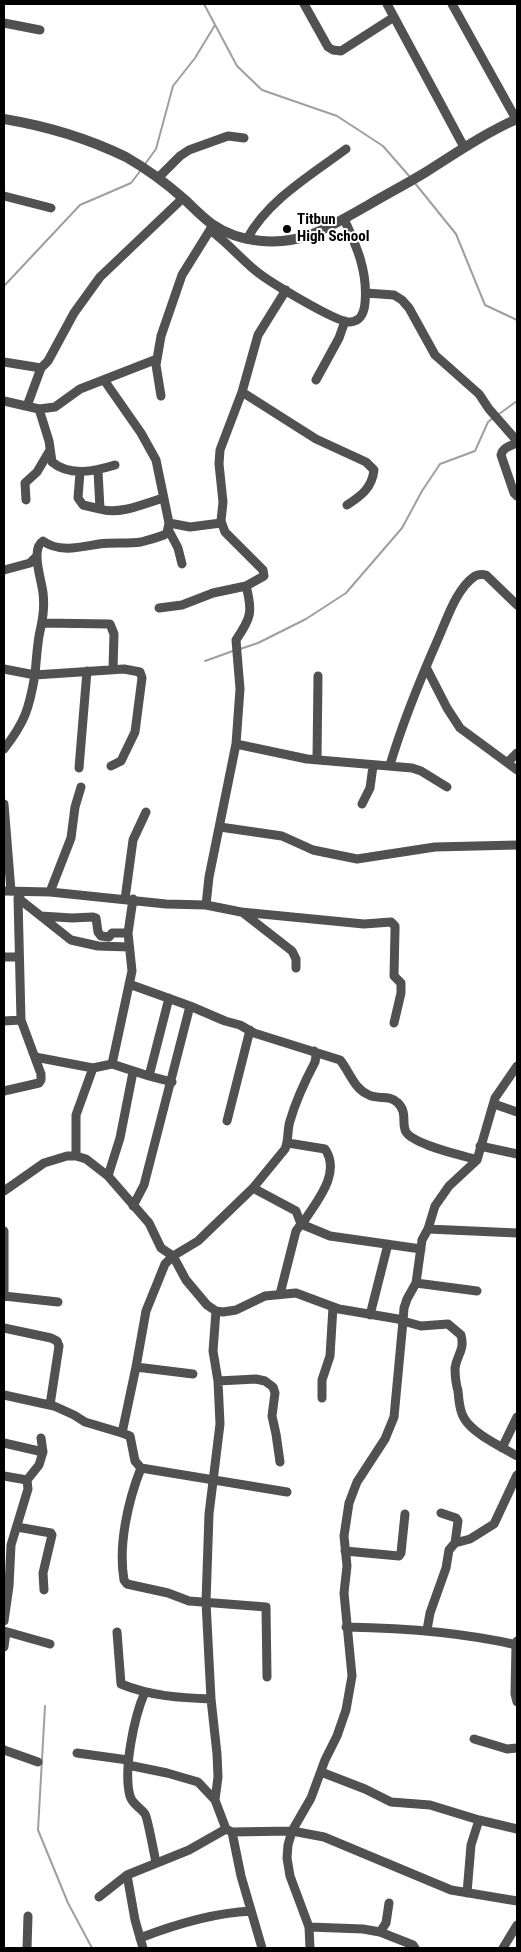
<!DOCTYPE html>
<html>
<head>
<meta charset="utf-8">
<style>
  body { margin:0 }
  #map { position:relative; width:521px; height:1952px; overflow:hidden; background:#fff; font-family:"Roboto Condensed",sans-serif }
  canvas { display:block }
  .frame { position:absolute; inset:0; border:5px solid #000; pointer-events:none }
</style>
</head>
<body>
<div id="map">
<canvas width="521" height="1952"></canvas>
<div class="frame"></div>
</div>
<script>
const ctx = document.querySelector('canvas').getContext('2d');
ctx.lineJoin = 'round';
function strokePath(path, color, width, dash) { ctx.strokeStyle = color; ctx.lineWidth = width; ctx.lineCap = dash ? 'butt' : 'round'; ctx.setLineDash(dash || []); ctx.stroke(path); }
function drawText(font, color, halo, rows, align = 'center') {
  ctx.font = font + ' "Roboto Condensed",sans-serif'; ctx.lineWidth = 4; ctx.setLineDash([]); ctx.textBaseline = 'middle'; ctx.strokeStyle = halo; ctx.fillStyle = color; for (const [text, x, y, turn = 0] of rows) {
    ctx.save(); ctx.translate(x, y); ctx.rotate((+turn || 0) * Math.PI / 180); ctx.textAlign = isNaN(turn) ? turn : align; if (halo) ctx.strokeText(text, 0, 0); ctx.fillText(text, 0, 0); ctx.restore();
  }
}
strokePath(new Path2D(`
  M 204,4 L 237,66 L 262,90 L 337,116 L 383,146 L 410,177
  M 145,164 L 156,149 L 173,86 L 195,58 L 215,25
  M 414,182 L 456,234 L 485,305 L 517,320
  M 4,286 L 80,205 L 131,183 L 141,170
  M 499,414 L 517,401
  M 240,649 L 258,643 L 306,619 L 346,593 L 402,528 L 422,491 L 440,464 L 475,451 L 488,422 L 493,418
  M 205,661 L 233,651
  M 45,1706 L 38,1830 L 68,1903 L 92,1948`), '#9f9f9f', 2);
strokePath(new Path2D(`
  M 304,4 L 328,47 L 333,50 L 341,51 L 394,17
  M 387,4 L 464,147
  M 452,4 L 516,119
  M 4,23 L 40,30
  M 159,177 L 180,156 L 189,150 L 228,136 L 244,138
  M 4,196 L 51,208
  M 210,230 C 227,242 240,258 256,271 C 268,281 337,323 350,322 C 361,321 364,313 365,303 C 368,272 357,247 344,219
  M 247,239 C 268,200 311,175 346,149
  M 366,293 L 394,295 L 402,300 L 409,308 L 435,355 L 479,394 L 489,409 L 517,441
  M 4,362 L 41,368 L 48,361 L 74,313 L 100,277 L 183,198
  M 316,380 L 339,338 L 345,321
  M 242,392 L 316,439 L 366,462 L 374,470 C 372,488 361,496 347,505
  M 161,396 L 156,365 L 161,336 L 182,275 L 210,230 L 212,224
  M 4,401 L 39,409 L 55,407 L 80,389 L 157,359
  M 27,406 L 41,368
  M 39,409 L 49,441 L 52,462 C 70,477 95,471 115,465
  M 517,443 C 510,446 503,447 501,455 L 514,493 L 517,496
  M 98,471 L 100,509 C 119,515 144,504 163,498
  M 80,472 L 78,498 L 83,505 L 100,509
  M 26,500 L 25,483 L 37,472 L 50,450
  M 169,523 L 190,527 L 221,523
  M 168,529 L 178,548 L 182,564
  M 4,570 L 30,563 L 37,556
  M 159,608 L 182,605 L 213,593 L 246,586 L 264,576 L 263,570 L 225,532 L 221,521 L 223,502 L 219,464 L 220,450 L 242,392 L 258,335 L 286,290
  M 43,623 L 110,624 L 114,634 L 113,669
  M 426,667 L 447,708 L 460,728 L 517,770
  M 4,669 L 35,675 C 36,662 37,649 39,636 C 42,622 45,609 43,593 C 42,581 30,549 43,541 C 59,553 81,547 99,544 C 113,542 127,544 141,542 C 149,540 156,538 164,535 L 167,533 L 169,523 L 156,460 L 141,433 L 104,380
  M 236,744 L 307,759 L 412,768 L 421,771 L 447,787
  M 4,749 C 25,722 29,709 35,675 L 124,669 L 140,672 L 142,678 L 135,732 L 121,761 L 111,766
  M 317,759 L 318,676
  M 508,762 L 517,753
  M 390,765 C 403,721 420,680 438,639 C 447,619 456,589 475,576 C 479,574 482,574 486,575 L 517,605
  M 79,768 L 87,671
  M 4,804 L 11,891
  M 362,804 L 370,788 L 373,766
  M 220,827 L 282,836 L 313,850 L 357,859 L 435,847 L 517,845
  M 4,891 L 50,892 L 166,904 L 206,905 L 241,912 L 364,924 L 391,922 L 395,926 L 395,930 L 394,976 L 401,983 L 401,993 L 394,1023
  M 50,892 L 71,838 L 75,807 L 81,787
  M 18,898 L 71,940 L 98,946 L 129,947
  M 125,899 L 133,840 L 146,812
  M 206,905 L 209,877 L 236,744 L 240,689 L 236,640 C 251,618 253,612 246,586
  M 242,912 L 292,951 L 296,959 L 296,968
  M 41,916 L 72,918 L 93,917 L 96,918 L 98,932 L 101,936 L 109,937 L 112,933 L 128,933
  M 4,957 L 19,957
  M 129,984 L 190,1006 L 225,1021 L 240,1025 L 254,1033 L 340,1060 C 350,1072 353,1088 369,1095 C 379,1100 389,1094 398,1103 C 408,1113 401,1123 406,1132 C 414,1145 462,1155 477,1160
  M 4,1021 L 21,1020
  M 35,1057 L 93,1068 L 112,1064 L 149,1076 L 172,1082
  M 112,1064 L 132,971 L 128,933 L 133,899
  M 517,1066 L 495,1098 L 477,1160 L 449,1186 L 435,1206 L 428,1229 L 422,1240 L 416,1283 L 407,1299 L 404,1308 L 403,1321 L 421,1326 L 448,1324 L 461,1335 C 465,1351 457,1354 455,1368 C 455,1376 456,1384 458,1391 C 459,1400 459,1410 464,1418 C 473,1434 502,1447 517,1456
  M 149,1076 L 169,998
  M 4,1091 L 39,1083 L 41,1080 L 41,1074 L 21,1020 L 18,898 L 22,892
  M 494,1104 L 517,1112
  M 227,1121 L 250,1030
  M 288,1143 L 325,1149 C 342,1174 315,1203 303,1223
  M 480,1146 L 517,1154
  M 76,1156 L 76,1115 L 93,1068
  M 108,1176 L 120,1138 L 133,1072
  M 253,1188 L 296,1211 L 301,1224 L 330,1236 L 421,1249
  M 4,1191 L 44,1163 L 67,1156 L 76,1156 L 86,1159 L 108,1176 L 149,1223 L 161,1248 L 173,1256 L 186,1280 L 207,1305 L 216,1311 L 223,1312 L 236,1310 L 265,1296 L 296,1293 L 339,1309 L 398,1319 L 403,1321 L 394,1417 L 385,1439 L 357,1482 L 349,1503 L 344,1536 L 347,1566 L 344,1593 L 352,1676 L 346,1710 L 337,1736 L 325,1760 L 311,1798 L 292,1831 L 288,1845 L 287,1858 L 290,1876 L 309,1927 L 310,1948
  M 133,1206 L 144,1185 L 190,1006
  M 428,1229 L 517,1233
  M 4,1231 L 4,1297
  M 416,1283 L 477,1291
  M 280,1294 L 296,1231 L 301,1224
  M 4,1296 L 58,1302
  M 216,1311 L 213,1351 L 218,1381 L 220,1424 L 209,1514 L 206,1602 L 211,1699 L 217,1754 L 218,1777 L 215,1800 L 226,1829 L 232,1832 L 241,1876 L 262,1948
  M 370,1315 L 388,1244
  M 4,1328 L 51,1338 L 57,1341 L 59,1346 L 50,1405
  M 136,1367 L 193,1374
  M 218,1381 L 256,1379 L 265,1381 L 273,1387 L 275,1393 L 272,1416 L 276,1434 L 280,1462
  M 4,1395 L 54,1406 L 74,1415 L 85,1422 L 122,1433
  M 322,1398 L 322,1380 L 330,1356 L 333,1307
  M 4,1443 L 43,1452 L 41,1438
  M 502,1448 L 517,1417
  M 141,1468 C 128,1501 118,1545 124,1580 L 127,1584 L 168,1593 L 189,1601 L 266,1607 L 267,1677
  M 4,1476 L 27,1480
  M 287,1492 L 141,1468 L 135,1461 L 130,1436 L 122,1433 L 136,1367 L 146,1311 L 165,1264 L 173,1256 L 198,1241 L 253,1188 L 285,1149 C 289,1140 287,1130 290,1121 C 296,1100 305,1081 315,1062 L 316,1056 L 314,1051
  M 17,1527 L 51,1533 L 52,1535 L 43,1573 L 44,1590
  M 455,1543 L 470,1539 L 494,1524 L 517,1475
  M 345,1551 L 399,1556 L 401,1553 L 405,1514
  M 4,1621 L 9,1586 L 11,1545 L 28,1489 L 27,1480 L 39,1465 L 43,1452
  M 346,1627 C 404,1628 461,1632 517,1645
  M 427,1630 L 430,1613 L 446,1568 L 449,1550 L 455,1543 L 458,1521 L 456,1518 L 441,1513
  M 4,1631 L 50,1644
  M 117,1632 L 121,1684 C 150,1696 181,1698 211,1699
  M 517,1641 L 516,1644 L 515,1694 L 517,1702
  M 4,1647 L 6,1632
  M 145,1692 C 134,1717 123,1770 130,1796 C 132,1804 141,1808 145,1814 C 148,1819 154,1854 156,1862
  M 474,1739 L 507,1749 L 517,1748
  M 4,1750 L 38,1762
  M 77,1753 L 128,1760
  M 128,1765 L 167,1773 L 198,1782 L 215,1800
  M 321,1772 L 365,1789 L 391,1802 L 430,1805 L 479,1820 L 517,1829
  M 232,1832 L 292,1831 L 324,1837 L 451,1890 L 517,1901
  M 127,1875 L 135,1920 L 143,1948
  M 467,1893 L 471,1845 L 479,1820
  M 99,1897 L 127,1875 L 189,1850 L 226,1829
  M 309,1927 L 363,1929 L 380,1932 L 386,1923 L 389,1903
  M 380,1932 L 413,1945 L 415,1948
  M 140,1938 C 176,1924 212,1913 251,1911
  M 27,1948 L 28,1916
  M 503,1948 L 517,1925`), '#515151', 9);
strokePath(new Path2D(`
  M 4,119 C 46,126 87,138 126,157 C 147,169 166,183 184,199 C 193,207 202,217 212,224 C 239,243 279,246 310,235 C 331,227 351,215 370,204 C 389,193 408,183 426,172 C 456,153 485,133 517,119`), '#515151', 10);
for (const [x, y, r, color] of [
  [287,229,5,"#000"]
]) { const dot = new Path2D(); dot.arc(x, y, r, 0, 2 * Math.PI); ctx.fillStyle = color; ctx.fill(dot); strokePath(dot, '#fff', 2); }
drawText('bold 15px', '#000', '#fff', [
  ["Titbun",297,220],
  ["High School",297,237]
], 'left');
</script>
</body>
</html>
